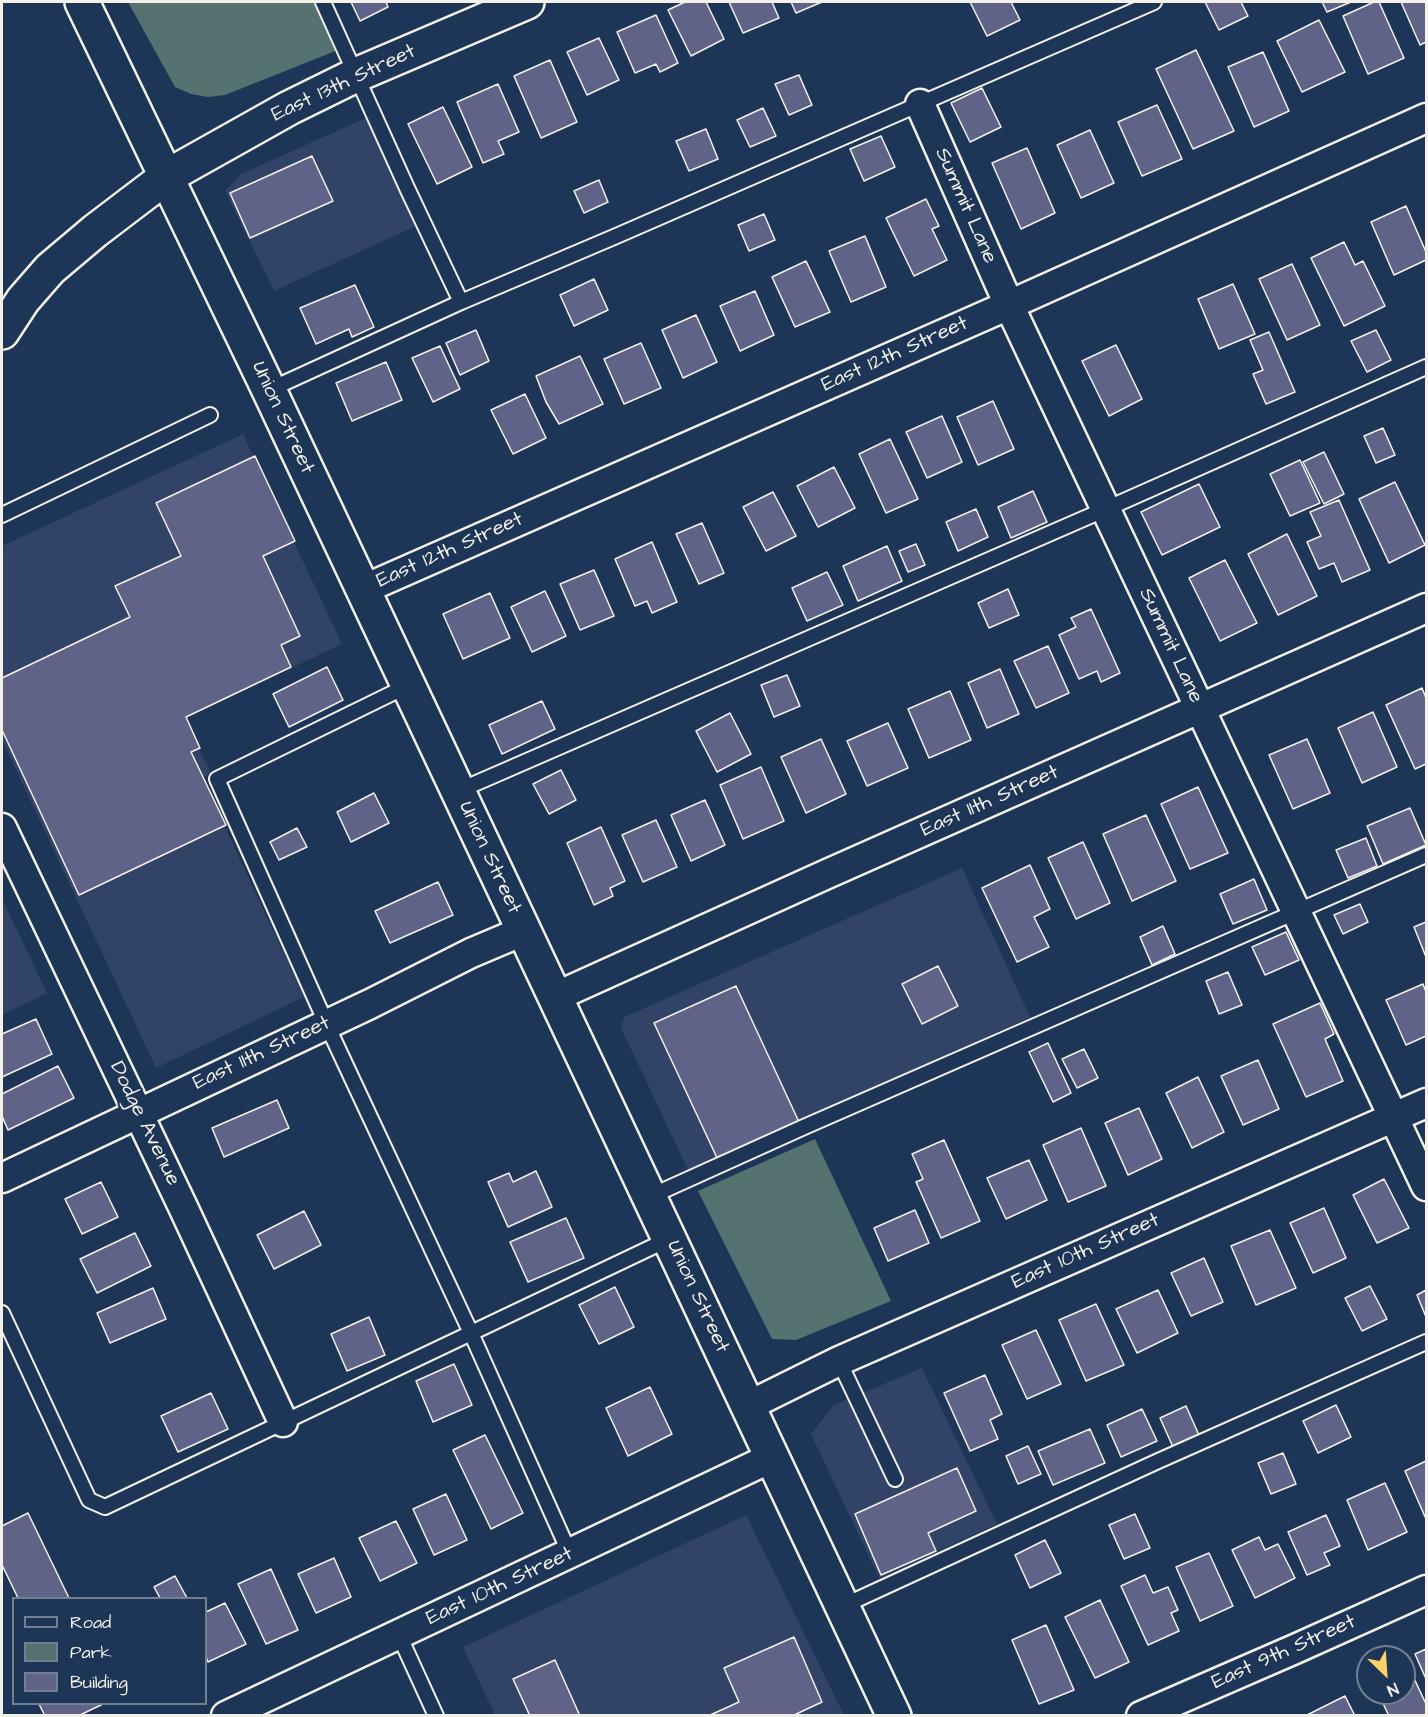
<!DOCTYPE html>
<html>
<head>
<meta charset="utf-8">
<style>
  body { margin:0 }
  #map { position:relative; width:1428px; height:1717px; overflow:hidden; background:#1d3557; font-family:"Architects Daughter",sans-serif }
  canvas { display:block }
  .frame { position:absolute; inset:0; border:3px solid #f4f1e8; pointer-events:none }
  .legend { position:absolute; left:12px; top:1597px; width:195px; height:108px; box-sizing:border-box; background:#1d3557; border:2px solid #738091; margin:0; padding:8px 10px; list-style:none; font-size:18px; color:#f4f1e8 }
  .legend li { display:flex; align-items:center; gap:12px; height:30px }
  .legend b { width:30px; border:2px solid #738091 }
  .north { position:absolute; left:1356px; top:1645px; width:60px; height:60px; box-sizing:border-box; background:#1d3557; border:2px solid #738091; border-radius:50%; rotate:155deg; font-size:16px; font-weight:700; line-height:24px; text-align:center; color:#f4f1e8 }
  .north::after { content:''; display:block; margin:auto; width:21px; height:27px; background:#ffd166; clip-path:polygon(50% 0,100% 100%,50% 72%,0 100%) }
</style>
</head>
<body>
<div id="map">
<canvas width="1428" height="1717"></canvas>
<div class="frame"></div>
<ul class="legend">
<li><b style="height:8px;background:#1d3557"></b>Road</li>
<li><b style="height:16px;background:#557271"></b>Park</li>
<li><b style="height:16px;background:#5f6388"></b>Building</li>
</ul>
<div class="north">N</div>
</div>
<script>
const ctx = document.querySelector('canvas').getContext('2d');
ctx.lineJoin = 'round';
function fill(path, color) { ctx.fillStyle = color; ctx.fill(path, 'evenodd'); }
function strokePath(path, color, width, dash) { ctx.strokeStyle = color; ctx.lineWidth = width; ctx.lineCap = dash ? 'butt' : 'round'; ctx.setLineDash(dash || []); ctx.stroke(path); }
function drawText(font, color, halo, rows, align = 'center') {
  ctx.font = font + ' "Architects Daughter",sans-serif'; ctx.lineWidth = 4.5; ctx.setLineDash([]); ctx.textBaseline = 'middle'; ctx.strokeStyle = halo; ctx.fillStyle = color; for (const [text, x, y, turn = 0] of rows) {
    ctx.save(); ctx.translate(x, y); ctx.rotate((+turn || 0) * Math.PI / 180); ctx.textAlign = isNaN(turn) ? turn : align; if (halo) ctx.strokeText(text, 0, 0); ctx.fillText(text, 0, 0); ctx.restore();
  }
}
fill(new Path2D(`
  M 368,117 L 416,226 L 274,291 L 225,191 L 241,174 Z
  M 243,434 L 342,644 L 184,719 L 211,773 L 202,778 L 304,997 L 156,1068 L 2,740 L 2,546 Z
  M 962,868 L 1030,1017 L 689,1172 L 621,1028 L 624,1017 Z
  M 2,898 L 47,993 L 2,1015 Z
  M 922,1368 L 997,1524 L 879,1578 L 811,1434 L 834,1405 Z
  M 746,1515 L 844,1715 L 495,1715 L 463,1647 Z`), '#314366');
fill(new Path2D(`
  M 128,2 L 316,2 L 338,50 L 225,95 L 208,97 L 191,94 L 175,87 Z
  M 815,1139 L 891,1301 L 796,1340 L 772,1339 L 698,1191 Z`), '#557271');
const building = new Path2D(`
  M 351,2 L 386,2 L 388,7 L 360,21 Z
  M 685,2 L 706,2 L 724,39 L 691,56 L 668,10 Z
  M 729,2 L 772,2 L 779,18 L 743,33 Z
  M 791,2 L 822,2 L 796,13 Z
  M 970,2 L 1011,2 L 1020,20 L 987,36 Z
  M 1205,2 L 1241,2 L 1248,16 L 1219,30 Z
  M 1322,2 L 1351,2 L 1327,12 Z
  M 1374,2 L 1379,2 L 1404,58 L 1368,74 L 1343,16 Z
  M 1401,2 L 1426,2 L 1426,42 L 1420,45 Z
  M 656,15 L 678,63 L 660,72 L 656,64 L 635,73 L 617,32 Z
  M 1319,20 L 1345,72 L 1302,92 L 1277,41 Z
  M 599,38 L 619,80 L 587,95 L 567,52 Z
  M 1196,50 L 1234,131 L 1193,149 L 1156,69 Z
  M 1263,52 L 1289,111 L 1254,127 L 1228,67 Z
  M 550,60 L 577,122 L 541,138 L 514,76 Z
  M 799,75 L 812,105 L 789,115 L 775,84 Z
  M 498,84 L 519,132 L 498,141 L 504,154 L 483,163 L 457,102 Z
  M 982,88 L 1001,127 L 970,142 L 951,103 Z
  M 1157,105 L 1182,159 L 1142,176 L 1118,122 Z
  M 443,107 L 472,167 L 437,184 L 408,124 Z
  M 763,108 L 776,136 L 750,147 L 737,120 Z
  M 706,129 L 718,159 L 689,171 L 676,141 Z
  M 1090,130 L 1114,183 L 1081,198 L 1057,145 Z
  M 881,136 L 895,167 L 864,181 L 850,149 Z
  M 1027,148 L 1055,213 L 1021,229 L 992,163 Z
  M 312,156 L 333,201 L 250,238 L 230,193 Z
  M 599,180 L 608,202 L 584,213 L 574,191 Z
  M 926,199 L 939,226 L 932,229 L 947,260 L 914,276 L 886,218 Z
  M 1406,206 L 1426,252 L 1426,260 L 1394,275 L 1371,222 Z
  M 764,214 L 775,240 L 749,251 L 738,225 Z
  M 865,236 L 886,287 L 851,302 L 829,251 Z
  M 1344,242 L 1355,265 L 1363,261 L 1385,306 L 1344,326 L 1311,258 Z
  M 806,261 L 830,312 L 795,327 L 772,277 Z
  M 1292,264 L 1320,325 L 1287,340 L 1259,279 Z
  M 594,279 L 608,310 L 574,326 L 560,295 Z
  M 1233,284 L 1255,334 L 1219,349 L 1198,299 Z
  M 355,285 L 374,327 L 352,337 L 349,329 L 316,344 L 300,308 Z
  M 755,291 L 774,335 L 740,351 L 720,306 Z
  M 696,315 L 717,362 L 683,378 L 662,330 Z
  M 476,330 L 489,361 L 460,375 L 446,343 Z
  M 1376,330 L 1391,360 L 1367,372 L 1351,341 Z
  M 1269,332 L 1295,392 L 1266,404 L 1253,374 L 1263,370 L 1250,340 Z
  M 641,343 L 661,388 L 624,404 L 604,359 Z
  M 1116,345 L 1142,399 L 1109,416 L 1082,361 Z
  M 440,346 L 460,389 L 433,402 L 412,358 Z
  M 580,356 L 603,404 L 559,424 L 546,402 L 536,376 Z
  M 386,362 L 402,400 L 352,421 L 336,383 Z
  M 525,394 L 546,438 L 513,454 L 491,410 Z
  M 993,401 L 1014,449 L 978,465 L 957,417 Z
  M 942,416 L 962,462 L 927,478 L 906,432 Z
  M 1383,428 L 1395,455 L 1376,463 L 1364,436 Z
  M 890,439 L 918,499 L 886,513 L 859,454 Z
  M 1324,452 L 1344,494 L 1324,504 L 1303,462 Z
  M 255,456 L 295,541 L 263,556 L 300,636 L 281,645 L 291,667 L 186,717 L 200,748 L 191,752 L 226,825 L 79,895 L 2,730 L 2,678 L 130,617 L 115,586 L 181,556 L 156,503 Z
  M 1300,460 L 1320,503 L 1290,516 L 1270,474 Z
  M 834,467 L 855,508 L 818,527 L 797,486 Z
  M 1395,482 L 1425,545 L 1389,563 L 1359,499 Z
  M 1199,484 L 1220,527 L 1162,555 L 1141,512 Z
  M 1033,491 L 1047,522 L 1011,538 L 998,507 Z
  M 773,492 L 796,536 L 766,551 L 743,507 Z
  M 1339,500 L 1370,570 L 1342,582 L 1334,563 L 1319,569 L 1307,542 L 1321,536 L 1310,512 Z
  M 976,509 L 988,537 L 958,551 L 946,522 Z
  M 702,523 L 724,573 L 699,584 L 676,534 Z
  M 1287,534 L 1317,596 L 1278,615 L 1248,554 Z
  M 652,542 L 677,602 L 652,613 L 647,601 L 635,606 L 615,559 Z
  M 916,544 L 925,565 L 908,572 L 899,551 Z
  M 887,546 L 902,581 L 858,601 L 843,566 Z
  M 1225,560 L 1257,623 L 1220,641 L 1189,578 Z
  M 594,570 L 614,616 L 580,630 L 560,584 Z
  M 827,572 L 843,605 L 807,621 L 792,588 Z
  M 1008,589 L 1019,615 L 989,628 L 978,603 Z
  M 545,591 L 566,636 L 532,652 L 511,607 Z
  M 490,593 L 510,638 L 463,659 L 443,614 Z
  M 1091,609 L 1120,673 L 1101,682 L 1097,671 L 1079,679 L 1059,635 L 1076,627 L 1071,618 Z
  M 1048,646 L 1069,693 L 1036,708 L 1014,661 Z
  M 327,667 L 343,700 L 289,727 L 273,694 Z
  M 1000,669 L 1019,714 L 987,728 L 968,683 Z
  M 787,675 L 800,706 L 774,717 L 761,685 Z
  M 1422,688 L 1426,698 L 1426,764 L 1415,769 L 1386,705 Z
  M 950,691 L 971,740 L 929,758 L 908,709 Z
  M 542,701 L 555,729 L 502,754 L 489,725 Z
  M 1373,712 L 1397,767 L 1362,783 L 1338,728 Z
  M 730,713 L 751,754 L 717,772 L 696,731 Z
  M 888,723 L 908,768 L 867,786 L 847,741 Z
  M 821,739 L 846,794 L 806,813 L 781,757 Z
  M 1307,739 L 1330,793 L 1293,809 L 1269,755 Z
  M 761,767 L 784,821 L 743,839 L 720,785 Z
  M 561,770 L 576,800 L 549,814 L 533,784 Z
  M 1198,787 L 1228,853 L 1190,869 L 1161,804 Z
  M 374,793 L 389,823 L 351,842 L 337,812 Z
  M 705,800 L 725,845 L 691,861 L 671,815 Z
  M 1410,808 L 1426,845 L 1383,864 L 1367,826 Z
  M 1146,815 L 1176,881 L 1132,901 L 1103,834 Z
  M 656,820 L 677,867 L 643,882 L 622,835 Z
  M 601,827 L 625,881 L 610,888 L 613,896 L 594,905 L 567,843 Z
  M 297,828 L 307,847 L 279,860 L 270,842 Z
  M 1366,838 L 1377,866 L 1348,878 L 1336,850 Z
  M 1083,842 L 1110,903 L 1076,919 L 1048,858 Z
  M 1030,865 L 1050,909 L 1034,917 L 1049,947 L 1017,962 L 982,888 Z
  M 1254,879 L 1267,910 L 1233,924 L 1220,894 Z
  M 438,882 L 453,915 L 390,943 L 375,911 Z
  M 1360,904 L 1368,922 L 1343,934 L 1334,915 Z
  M 1426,922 L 1426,957 L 1414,927 Z
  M 1163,926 L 1175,954 L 1152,965 L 1140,937 Z
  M 1286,932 L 1299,960 L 1265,975 L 1252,947 Z
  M 938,966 L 958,1006 L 922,1024 L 902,984 Z
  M 1228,972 L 1242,1005 L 1219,1014 L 1206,981 Z
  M 1423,984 L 1426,992 L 1426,1036 L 1406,1045 L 1386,1000 Z
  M 736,986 L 799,1122 L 718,1160 L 654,1023 Z
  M 1320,1003 L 1334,1034 L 1325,1039 L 1343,1081 L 1306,1097 L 1273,1024 Z
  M 36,1019 L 52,1054 L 2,1077 L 2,1034 Z
  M 1048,1043 L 1071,1093 L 1053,1102 L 1029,1052 Z
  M 1084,1049 L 1098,1078 L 1077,1088 L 1062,1059 Z
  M 1258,1060 L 1279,1109 L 1243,1125 L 1221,1076 Z
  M 58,1066 L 74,1098 L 8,1130 L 2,1116 L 2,1094 Z
  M 1198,1077 L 1224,1132 L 1192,1148 L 1166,1093 Z
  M 277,1100 L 289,1128 L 224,1157 L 212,1128 Z
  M 1139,1108 L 1162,1159 L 1128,1175 L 1105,1123 Z
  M 1081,1128 L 1106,1186 L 1068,1202 L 1043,1145 Z
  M 944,1140 L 980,1221 L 941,1238 L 916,1182 L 923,1179 L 912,1154 Z
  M 1029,1160 L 1047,1200 L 1006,1219 L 987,1178 Z
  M 536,1171 L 552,1207 L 508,1227 L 488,1182 L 509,1173 L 513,1182 Z
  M 1384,1179 L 1409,1228 L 1377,1243 L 1353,1195 Z
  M 101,1182 L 118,1217 L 82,1234 L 65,1199 Z
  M 1324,1208 L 1346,1258 L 1313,1273 L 1290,1223 Z
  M 915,1210 L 929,1243 L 888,1261 L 874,1228 Z
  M 304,1211 L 321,1245 L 274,1269 L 257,1235 Z
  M 566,1218 L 584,1258 L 528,1282 L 510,1242 Z
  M 1270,1230 L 1296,1288 L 1256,1305 L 1231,1246 Z
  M 135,1233 L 151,1266 L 97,1293 L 80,1259 Z
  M 1204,1258 L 1223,1302 L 1191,1316 L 1171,1273 Z
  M 1370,1286 L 1387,1319 L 1362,1331 L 1345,1298 Z
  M 615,1287 L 634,1327 L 599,1344 L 579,1305 Z
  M 153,1288 L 166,1319 L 110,1343 L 97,1313 Z
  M 1158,1290 L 1178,1333 L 1137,1353 L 1116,1309 Z
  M 1426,1290 L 1426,1317 L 1417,1295 Z
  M 1096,1304 L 1124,1365 L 1086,1381 L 1059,1320 Z
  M 369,1317 L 385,1355 L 347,1371 L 331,1334 Z
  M 1036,1330 L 1061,1384 L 1027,1399 L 1002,1345 Z
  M 454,1364 L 472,1405 L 433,1422 L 416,1381 Z
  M 985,1375 L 1002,1414 L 990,1420 L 998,1439 L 970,1451 L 944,1393 Z
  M 650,1387 L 672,1434 L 628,1456 L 606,1408 Z
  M 211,1393 L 228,1429 L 178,1452 L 161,1416 Z
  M 1336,1405 L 1351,1437 L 1318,1453 L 1303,1421 Z
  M 1186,1406 L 1199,1435 L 1173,1447 L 1160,1418 Z
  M 1142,1409 L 1157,1441 L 1121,1457 L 1107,1425 Z
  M 1090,1429 L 1105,1463 L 1053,1485 L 1038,1451 Z
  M 485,1435 L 523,1513 L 491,1529 L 453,1450 Z
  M 1028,1446 L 1041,1474 L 1018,1484 L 1006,1456 Z
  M 1283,1453 L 1296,1484 L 1271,1494 L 1258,1463 Z
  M 1426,1461 L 1426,1519 L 1405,1471 Z
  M 957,1468 L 976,1511 L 928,1533 L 936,1551 L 881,1575 L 855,1514 Z
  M 1385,1483 L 1407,1532 L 1368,1550 L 1347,1500 Z
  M 446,1494 L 467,1540 L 434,1555 L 413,1509 Z
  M 28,1513 L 69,1598 L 18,1598 L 2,1565 L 2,1526 Z
  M 1135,1514 L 1150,1548 L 1124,1559 L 1109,1525 Z
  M 1326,1515 L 1340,1546 L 1324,1553 L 1330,1565 L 1307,1575 L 1288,1532 Z
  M 396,1521 L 417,1563 L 380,1581 L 359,1538 Z
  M 1259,1537 L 1265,1550 L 1278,1544 L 1295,1578 L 1255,1598 L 1232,1550 Z
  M 1045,1540 L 1061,1573 L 1030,1588 L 1015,1555 Z
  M 1209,1553 L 1233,1606 L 1200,1621 L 1176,1567 Z
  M 334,1558 L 351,1597 L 316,1613 L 298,1574 Z
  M 271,1569 L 298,1630 L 266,1644 L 238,1584 Z
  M 1145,1575 L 1153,1593 L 1168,1587 L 1178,1610 L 1171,1613 L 1179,1631 L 1148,1645 L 1121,1586 Z
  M 175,1576 L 187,1598 L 160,1598 L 154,1587 Z
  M 1100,1600 L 1129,1662 L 1095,1678 L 1065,1617 Z
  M 225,1603 L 246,1644 L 208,1662 L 206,1657 L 206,1612 Z
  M 1046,1625 L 1074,1690 L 1039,1704 L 1012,1640 Z
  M 794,1637 L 822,1702 L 792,1716 L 708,1716 L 739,1702 L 724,1668 Z
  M 1426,1649 L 1426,1679 L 1415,1654 Z
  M 1405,1659 L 1426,1704 L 1426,1716 L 1389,1716 L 1378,1693 L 1404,1693 Z
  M 555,1660 L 580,1716 L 530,1716 L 513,1679 Z
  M 1345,1696 L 1355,1716 L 1307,1716 L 1307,1715 Z
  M 39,1704 L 103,1704 L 78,1716 L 45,1716 Z`);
fill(building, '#5f6388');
strokePath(building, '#f4f1e8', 1.5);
const lane = new Path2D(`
  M 323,2 L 407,188 L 461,302
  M 269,390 L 461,302 L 614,237 L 1154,2
  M 2,515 L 210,415
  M 407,686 L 217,779 L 326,1023 L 471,1333 L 570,1554
  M 458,791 L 1106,509 L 1426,367
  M 649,1197 L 804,1127 L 1426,855
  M 2,1313 L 89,1500 L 105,1507 L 669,1239
  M 839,1361 L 895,1479
  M 843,1606 L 1156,1462 L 1426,1342
  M 399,1635 L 436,1716`);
const street = new Path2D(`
  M 920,104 L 1009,305 L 1426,1186
  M 362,590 L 1009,305 L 1426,118
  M 2,828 L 183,1207 L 283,1422
  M 555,997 L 827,874 L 1426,608
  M 2,1178 L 370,1004 L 471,953 L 523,931
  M 748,1406 L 839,1361 L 1426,1103
  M 226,1716 L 773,1457
  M 1141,1716 L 1295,1649 L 1426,1590`);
const secondary = new Path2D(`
  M 82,2 L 269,390 L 894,1716
  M 2,332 L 23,300 L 50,269 L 95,231 L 166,177 L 289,108 L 356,75 L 527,2`);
strokePath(lane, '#f4f1e8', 18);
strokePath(street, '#f4f1e8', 33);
strokePath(secondary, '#f4f1e8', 38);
strokePath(lane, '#1d3557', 14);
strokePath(street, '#1d3557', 28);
strokePath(secondary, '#1d3557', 33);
drawText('21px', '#f4f1e8', '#1d3557', [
  ["East 13th Street",344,84,-25],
  ["Summit Lane",965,206,66],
  ["East 12th Street",895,355,-24],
  ["Union Street",282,418,65],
  ["East 12th Street",450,551,-24],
  ["Summit Lane",1170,646,65],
  ["East 11th Street",990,802,-24],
  ["Union Street",489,858,65],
  ["East 11th Street",262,1054,-25],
  ["Dodge Avenue",144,1124,64],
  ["East 10th Street",1086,1252,-24],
  ["Union Street",697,1297,65],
  ["East 10th Street",500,1587,-25],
  ["East 9th Street",1284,1653,-24]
]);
</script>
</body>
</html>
